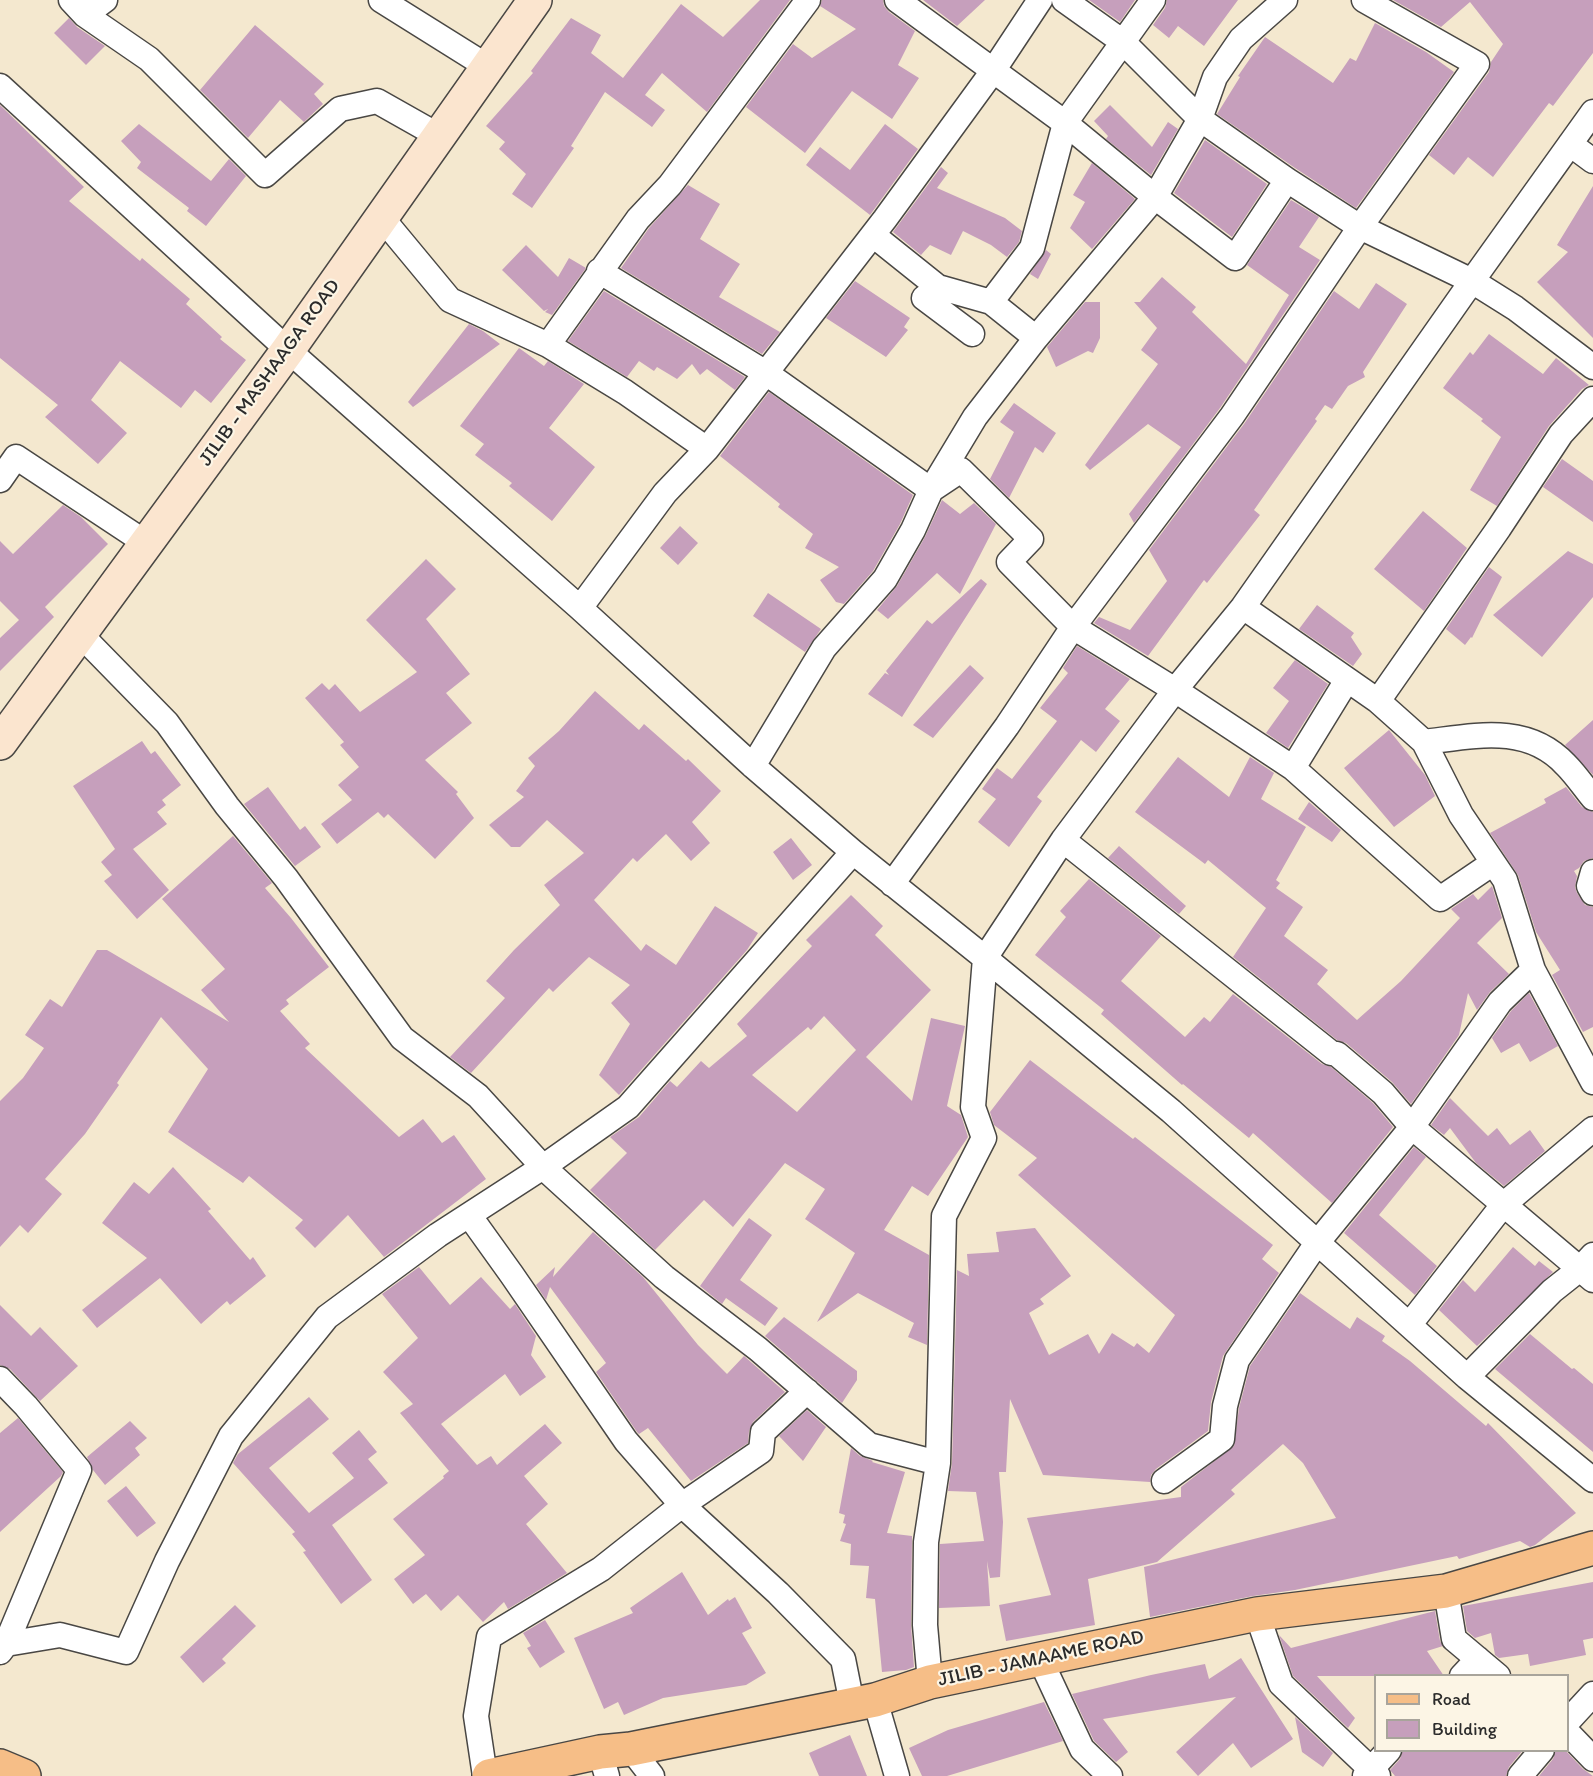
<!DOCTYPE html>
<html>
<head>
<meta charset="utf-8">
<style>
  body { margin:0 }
  #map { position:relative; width:1593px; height:1776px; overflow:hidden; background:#f4e8cf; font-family:Itim,sans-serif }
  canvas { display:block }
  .legend { position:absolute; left:1374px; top:1674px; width:195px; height:78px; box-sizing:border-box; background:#fcf5e5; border:2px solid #a8a49b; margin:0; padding:8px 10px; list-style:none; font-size:18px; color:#2b2b2b }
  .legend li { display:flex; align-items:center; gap:12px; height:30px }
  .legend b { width:30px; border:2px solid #a8a49b }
</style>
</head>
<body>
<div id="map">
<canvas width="1593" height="1776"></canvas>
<ul class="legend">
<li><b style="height:8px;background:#f6be87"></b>Road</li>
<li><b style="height:16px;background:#c69fbc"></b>Building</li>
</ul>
</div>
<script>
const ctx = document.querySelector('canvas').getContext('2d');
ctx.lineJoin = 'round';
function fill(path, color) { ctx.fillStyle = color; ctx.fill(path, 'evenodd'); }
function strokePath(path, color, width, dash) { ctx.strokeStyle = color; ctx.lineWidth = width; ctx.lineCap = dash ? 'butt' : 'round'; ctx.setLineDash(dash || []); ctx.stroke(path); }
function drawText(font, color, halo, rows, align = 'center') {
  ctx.font = font + ' Itim,sans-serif'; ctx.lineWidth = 4.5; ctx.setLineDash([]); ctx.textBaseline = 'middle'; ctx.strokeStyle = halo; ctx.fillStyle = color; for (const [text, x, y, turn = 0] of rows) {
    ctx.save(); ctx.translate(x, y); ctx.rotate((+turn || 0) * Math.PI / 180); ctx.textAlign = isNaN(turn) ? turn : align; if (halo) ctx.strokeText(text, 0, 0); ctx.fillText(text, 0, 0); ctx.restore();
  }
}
fill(new Path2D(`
  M 760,0 L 790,0 L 707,112 L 662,73 L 645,95 L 665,110 L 652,127 L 605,92 L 571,146 L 574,148 L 532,208 L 512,194 L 526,174 L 499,149 L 505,142 L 486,126 L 533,73 L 531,71 L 571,18 L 601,35 L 591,53 L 623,78 L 681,4 L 723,37 Z
  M 822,0 L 883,0 L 884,6 L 889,12 L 915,31 L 898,65 L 919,78 L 892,119 L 852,91 L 805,153 L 746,107 L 793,44 L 812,58 L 856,29 L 820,6 Z
  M 923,0 L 985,0 L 957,26 Z
  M 1089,0 L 1135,0 L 1120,22 Z
  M 1167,0 L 1238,0 L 1204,46 L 1178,26 L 1169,38 L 1153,25 L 1165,8 Z
  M 1393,0 L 1593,0 L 1593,53 L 1553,106 L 1549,103 L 1493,177 L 1468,157 L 1454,175 L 1429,155 L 1489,72 L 1491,62 L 1503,44 L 1470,2 L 1441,27 Z
  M 69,18 L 77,27 L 105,46 L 86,65 L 54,33 Z
  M 1375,23 L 1426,52 L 1454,72 L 1356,208 L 1295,168 L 1217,114 L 1240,77 L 1238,76 L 1265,37 L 1333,83 L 1350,58 L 1356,61 Z
  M 255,25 L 324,84 L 314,94 L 323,104 L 304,122 L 280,100 L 248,138 L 200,90 Z
  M 0,105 L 84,187 L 69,201 L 140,261 L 142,258 L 190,299 L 186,304 L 222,337 L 220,339 L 246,360 L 211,403 L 195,390 L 181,408 L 120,361 L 91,400 L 127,433 L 98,464 L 45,417 L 58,405 L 0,358 Z
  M 1110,105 L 1152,147 L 1168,122 L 1178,129 L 1151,175 L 1106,139 L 1108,136 L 1094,121 Z
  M 139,124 L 211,181 L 229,159 L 246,176 L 206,226 L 187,211 L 189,208 L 137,168 L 141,162 L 121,141 Z
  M 885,124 L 918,149 L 870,215 L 806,165 L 820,147 L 850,170 Z
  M 1205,140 L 1267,184 L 1232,237 L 1174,193 Z
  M 1092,163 L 1135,199 L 1092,249 L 1070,228 L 1085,202 L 1073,195 Z
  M 941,167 L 948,173 L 937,188 L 1005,218 L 1022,231 L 1019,242 L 1007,257 L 991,245 L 963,231 L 951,255 L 930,245 L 921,255 L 893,232 Z
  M 688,185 L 720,204 L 700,239 L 740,264 L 719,297 L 780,332 L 762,354 L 621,268 L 649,228 Z
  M 1593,186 L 1593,338 L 1537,282 L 1568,252 L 1557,245 Z
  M 1291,200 L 1319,217 L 1299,247 L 1320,260 L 1220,408 L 1134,523 L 1129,514 L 1181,447 L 1148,424 L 1090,470 L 1085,465 L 1158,364 L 1141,350 L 1157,328 L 1134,302 L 1140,302 L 1162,277 L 1196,307 L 1192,312 L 1246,364 L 1289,295 L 1247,265 Z
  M 526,245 L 558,277 L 569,258 L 586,268 L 552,315 L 545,312 L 548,309 L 544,311 L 502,270 Z
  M 1046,250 L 1051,254 L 1038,279 L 1030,274 Z
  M 855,281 L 910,318 L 904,327 L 908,330 L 886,357 L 826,318 Z
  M 1376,283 L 1407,304 L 1363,372 L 1365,377 L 1348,386 L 1332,409 L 1325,405 L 1315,419 L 1317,421 L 1254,510 L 1260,515 L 1207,583 L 1204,580 L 1148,656 L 1094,623 L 1099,617 L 1130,630 L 1167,581 L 1149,550 L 1244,424 L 1334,291 L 1359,309 Z
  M 604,291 L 745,377 L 735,390 L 707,369 L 700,375 L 692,364 L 677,379 L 657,367 L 654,371 L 639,361 L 627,377 L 568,341 Z
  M 1085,302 L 1100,302 L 1100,338 L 1093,353 L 1088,351 L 1056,367 L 1047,347 Z
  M 469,324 L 483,331 L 500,344 L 413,407 L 408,402 Z
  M 1489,334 L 1543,374 L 1556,358 L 1589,385 L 1582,389 L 1549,426 L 1497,506 L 1470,490 L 1501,437 L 1481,421 L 1483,419 L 1443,388 L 1470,352 L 1473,355 Z
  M 519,348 L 544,366 L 548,361 L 584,384 L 549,428 L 595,467 L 552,521 L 509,486 L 512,483 L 475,455 L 484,444 L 460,426 Z
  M 769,392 L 913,495 L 900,524 L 873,571 L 844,604 L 836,602 L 820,580 L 839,567 L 805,548 L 813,534 L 778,507 L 780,504 L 720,456 Z
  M 1014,403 L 1056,433 L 1043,453 L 1035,447 L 1009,498 L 990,479 L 1014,432 L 1000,422 Z
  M 1562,459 L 1593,481 L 1593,522 L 1543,487 Z
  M 942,500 L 960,514 L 974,503 L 996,524 L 960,594 L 937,573 L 888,619 L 877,610 L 897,586 L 925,537 Z
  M 63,505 L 81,517 L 108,544 L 45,607 L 54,617 L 0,671 L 0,638 L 19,620 L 0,601 L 0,541 L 13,554 Z
  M 1423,511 L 1467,548 L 1424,611 L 1374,569 Z
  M 680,526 L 698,543 L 678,565 L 660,548 Z
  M 1568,551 L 1593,564 L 1593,597 L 1542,657 L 1493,615 Z
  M 426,559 L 456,589 L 426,619 L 470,674 L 446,693 L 472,723 L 425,760 L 458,792 L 456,794 L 474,818 L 435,859 L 388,814 L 384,818 L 378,812 L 337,844 L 321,824 L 352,800 L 338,785 L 359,767 L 340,745 L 344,742 L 305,698 L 322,683 L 329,690 L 335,684 L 360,712 L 417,672 L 366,620 Z
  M 1489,567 L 1502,577 L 1472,638 L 1471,637 L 1465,645 L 1446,629 Z
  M 981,579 L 987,584 L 902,717 L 868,694 L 885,673 L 889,675 L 886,671 L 927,620 L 932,624 Z
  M 768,593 L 821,629 L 805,652 L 753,616 Z
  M 1317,605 L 1354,633 L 1351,637 L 1362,654 L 1353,666 L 1299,629 Z
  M 1077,646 L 1130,679 L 1105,709 L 1120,721 L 1096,752 L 1081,740 L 1037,797 L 1042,801 L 1009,847 L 978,822 L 996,799 L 982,789 L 997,768 L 1012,779 L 1057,721 L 1040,708 L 1068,673 L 1063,668 Z
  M 1295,660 L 1328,684 L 1288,748 L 1266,733 L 1289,701 L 1273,688 Z
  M 970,665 L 984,678 L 933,738 L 913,725 Z
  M 595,691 L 639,730 L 644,724 L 686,761 L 688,759 L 721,791 L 692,822 L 710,843 L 691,861 L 666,834 L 637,862 L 633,858 L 594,900 L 641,951 L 646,944 L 676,965 L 715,906 L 758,933 L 747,950 L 619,1095 L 599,1075 L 630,1024 L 611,1003 L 630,985 L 589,957 L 553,992 L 549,988 L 471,1073 L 450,1057 L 505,998 L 486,981 L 514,950 L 560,905 L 544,885 L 584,853 L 547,820 L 520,847 L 511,847 L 489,825 L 524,797 L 516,791 L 535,766 L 528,758 L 559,731 Z
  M 1593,720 L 1593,775 L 1565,745 Z
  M 1389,730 L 1425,775 L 1435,796 L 1394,827 L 1344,768 Z
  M 142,741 L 151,754 L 155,751 L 181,785 L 162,800 L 166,805 L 157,812 L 167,824 L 133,849 L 169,890 L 137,919 L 104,881 L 112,875 L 101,862 L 115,849 L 73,786 Z
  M 1178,757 L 1229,797 L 1250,757 L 1274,773 L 1261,799 L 1306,827 L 1276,880 L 1280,883 L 1276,888 L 1303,907 L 1284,936 L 1328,970 L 1317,984 L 1357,1020 L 1401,981 L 1460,918 L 1451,909 L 1473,894 L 1478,900 L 1492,886 L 1502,918 L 1477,943 L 1509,974 L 1490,992 L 1477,1010 L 1468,993 L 1459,1035 L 1411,1104 L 1392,1082 L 1346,1043 L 1337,1040 L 1233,957 L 1266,908 L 1208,860 L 1205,864 L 1135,812 Z
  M 268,787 L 300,830 L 305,826 L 321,847 L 295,866 L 244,804 Z
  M 1566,787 L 1582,807 L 1593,812 L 1593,858 L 1584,861 L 1579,868 L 1574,871 L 1577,876 L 1575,887 L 1577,893 L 1585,905 L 1593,907 L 1593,1027 L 1583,1032 L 1552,975 L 1560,970 L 1536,932 L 1518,875 L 1490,833 L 1546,803 L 1544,799 Z
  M 1309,802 L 1341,830 L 1332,842 L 1298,819 Z
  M 233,836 L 272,883 L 265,888 L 291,918 L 329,967 L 286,1000 L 289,1004 L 280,1011 L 310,1044 L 305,1048 L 399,1137 L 423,1119 L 442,1143 L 454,1135 L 486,1179 L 384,1257 L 348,1215 L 315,1248 L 295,1228 L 303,1220 L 249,1176 L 243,1183 L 168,1132 L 208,1069 L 161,1017 L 117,1083 L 119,1085 L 85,1134 L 45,1179 L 62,1194 L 28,1233 L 20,1225 L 0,1247 L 0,1101 L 23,1078 L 44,1048 L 25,1035 L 50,999 L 62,1007 L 97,950 L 107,950 L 229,1022 L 201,990 L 225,969 L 162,899 Z
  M 791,838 L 812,865 L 793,880 L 773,852 Z
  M 1119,846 L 1186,906 L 1179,914 L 1108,858 Z
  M 1089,879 L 1161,936 L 1121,981 L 1185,1037 L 1204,1017 L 1210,1022 L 1233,994 L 1322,1064 L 1331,1067 L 1373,1103 L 1393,1127 L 1332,1203 L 1253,1133 L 1249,1138 L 1183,1084 L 1182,1085 L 1101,1014 L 1104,1010 L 1035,955 L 1066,917 L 1060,911 Z
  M 851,895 L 883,926 L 875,935 L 931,990 L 866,1057 L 912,1101 L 931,1018 L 965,1026 L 947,1106 L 961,1115 L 968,1137 L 928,1196 L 912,1186 L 884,1230 L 929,1255 L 927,1345 L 908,1337 L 914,1323 L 858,1293 L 817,1322 L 855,1253 L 805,1219 L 825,1189 L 785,1163 L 733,1227 L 704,1200 L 655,1250 L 590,1190 L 627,1153 L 610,1137 L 639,1117 L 670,1081 L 677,1087 L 701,1061 L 709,1068 L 747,1036 L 737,1024 L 812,946 L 806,940 ZM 824,1016 L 856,1050 L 797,1112 L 752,1075 L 808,1027 L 811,1030 Z
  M 1529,993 L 1558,1046 L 1530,1062 L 1519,1043 L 1501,1053 L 1492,1038 L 1511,1011 Z
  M 1030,1060 L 1133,1139 L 1135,1137 L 1273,1245 L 1262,1259 L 1279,1273 L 1223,1356 L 1211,1402 L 1208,1431 L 1156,1469 L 1151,1475 L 1150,1482 L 1043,1475 L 1010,1399 L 1006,1472 L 999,1472 L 1003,1522 L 1000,1577 L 990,1578 L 987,1561 L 990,1606 L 939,1608 L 940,1544 L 984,1541 L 976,1492 L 948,1491 L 952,1463 L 957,1270 L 969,1276 L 967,1254 L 999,1252 L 996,1232 L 1035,1228 L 1071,1276 L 1040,1299 L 1044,1304 L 1029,1313 L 1049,1355 L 1088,1334 L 1099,1354 L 1112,1333 L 1134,1347 L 1137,1343 L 1149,1353 L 1175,1315 L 1018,1175 L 1037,1158 L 994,1125 L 990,1112 Z
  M 1450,1098 L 1488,1136 L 1497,1128 L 1510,1145 L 1530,1130 L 1545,1151 L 1504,1186 L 1476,1163 L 1450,1128 L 1444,1135 L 1431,1125 Z
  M 1414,1147 L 1426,1157 L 1379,1215 L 1437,1266 L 1415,1295 L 1344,1233 Z
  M 173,1167 L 211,1209 L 208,1211 L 250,1260 L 253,1257 L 266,1276 L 230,1305 L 227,1301 L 201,1324 L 160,1278 L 97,1328 L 82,1310 L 147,1258 L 102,1223 L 134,1182 L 149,1194 Z
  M 749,1218 L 772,1235 L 740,1280 L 778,1308 L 765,1326 L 726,1298 L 722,1304 L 700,1286 Z
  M 593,1232 L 643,1277 L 698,1345 L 727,1374 L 744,1356 L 785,1392 L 753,1422 L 749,1431 L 748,1443 L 691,1481 L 648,1428 L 639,1434 L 637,1432 L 596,1372 L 606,1363 L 550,1287 L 546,1300 L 536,1285 L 555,1267 L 553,1277 Z
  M 1513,1247 L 1535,1266 L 1539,1261 L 1553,1272 L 1477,1346 L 1439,1310 L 1463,1280 L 1475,1292 Z
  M 419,1267 L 450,1305 L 481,1277 L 510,1309 L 515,1304 L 536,1336 L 531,1355 L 546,1377 L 520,1396 L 505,1374 L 441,1424 L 477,1465 L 491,1456 L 497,1465 L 545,1424 L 562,1443 L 524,1476 L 548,1504 L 526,1524 L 567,1573 L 508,1609 L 504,1602 L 483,1622 L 458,1595 L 441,1611 L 426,1594 L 413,1604 L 394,1579 L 425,1555 L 393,1519 L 444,1478 L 443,1476 L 449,1471 L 400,1413 L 413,1404 L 383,1372 L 418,1338 L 382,1294 Z
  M 1300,1293 L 1350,1329 L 1357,1317 L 1385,1336 L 1382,1341 L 1410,1361 L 1486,1426 L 1488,1423 L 1576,1513 L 1535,1545 L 1530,1547 L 1520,1541 L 1459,1559 L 1457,1556 L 1295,1590 L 1253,1596 L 1150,1617 L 1144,1567 L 1336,1518 L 1303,1463 L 1283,1444 L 1231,1490 L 1235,1494 L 1157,1562 L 1088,1579 L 1095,1625 L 1006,1641 L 999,1605 L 1051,1595 L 1027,1518 L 1181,1497 L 1181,1487 L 1234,1446 L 1239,1408 L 1250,1366 Z
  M 0,1305 L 31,1336 L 40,1327 L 78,1366 L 40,1401 L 10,1369 L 0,1365 Z
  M 784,1317 L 857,1371 L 857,1380 L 842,1403 L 765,1336 Z
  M 1530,1334 L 1572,1369 L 1574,1368 L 1593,1384 L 1593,1452 L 1495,1369 Z
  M 309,1397 L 329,1419 L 269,1468 L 309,1513 L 354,1478 L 332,1453 L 359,1430 L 377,1452 L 368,1459 L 388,1483 L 332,1525 L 372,1580 L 341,1604 L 303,1552 L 306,1551 L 292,1534 L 295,1532 L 233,1463 L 238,1454 Z
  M 807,1410 L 826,1427 L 803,1461 L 779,1436 Z
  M 18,1418 L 63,1472 L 61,1476 L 0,1532 L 0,1433 Z
  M 130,1421 L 147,1438 L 135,1448 L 140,1455 L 105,1485 L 93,1470 L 87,1457 Z
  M 851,1448 L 860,1456 L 873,1461 L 872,1462 L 905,1472 L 887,1533 L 912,1536 L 911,1625 L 914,1667 L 906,1670 L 882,1672 L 875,1599 L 866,1598 L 869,1566 L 850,1565 L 851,1544 L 840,1541 L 846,1524 L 843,1523 L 845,1515 L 839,1513 Z
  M 126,1486 L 156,1523 L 137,1537 L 107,1501 Z
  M 682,1572 L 708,1615 L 728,1599 L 729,1601 L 735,1597 L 752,1628 L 742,1633 L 766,1673 L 746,1685 L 663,1698 L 624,1715 L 618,1702 L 604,1709 L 574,1638 L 633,1613 L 630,1608 Z
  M 1593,1582 L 1593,1638 L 1583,1640 L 1586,1655 L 1530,1666 L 1528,1654 L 1499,1658 L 1495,1655 L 1491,1633 L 1475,1638 L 1467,1631 L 1463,1606 Z
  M 235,1605 L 256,1626 L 222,1659 L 226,1663 L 203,1683 L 180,1657 Z
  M 1435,1611 L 1440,1641 L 1443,1646 L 1427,1651 L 1444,1676 L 1317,1676 L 1355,1718 L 1348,1728 L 1293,1676 L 1279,1635 L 1291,1648 Z
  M 545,1620 L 565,1652 L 540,1668 L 527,1648 L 531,1646 L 523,1633 Z
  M 1241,1658 L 1293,1739 L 1251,1768 L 1233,1743 L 1198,1776 L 1176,1752 L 1236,1697 L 1103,1719 L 1128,1752 L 1116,1762 L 1094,1741 L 1072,1694 L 1151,1675 L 1205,1664 L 1209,1679 Z
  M 1044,1702 L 1063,1741 L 947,1776 L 922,1776 L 909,1748 L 948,1730 Z
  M 1295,1717 L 1333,1753 L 1323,1767 L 1302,1752 Z
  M 850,1735 L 867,1776 L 819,1776 L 809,1753 Z
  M 1403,1750 L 1523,1750 L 1509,1767 L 1506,1776 L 1395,1776 L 1390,1770 L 1400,1759 Z
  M 1556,1750 L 1565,1750 L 1583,1769 L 1593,1776 L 1539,1776 L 1553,1759 Z`), '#c69fbc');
const street = new Path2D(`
  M 71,0 L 85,15 L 149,59 L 265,175 L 340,109 L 377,101 L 439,136
  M 381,0 L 488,67
  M 897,0 L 1065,123 L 1155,197 L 1235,258 L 1287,180
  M 1064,0 L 1123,42 L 1200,119 L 1287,180 L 1360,227 L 1472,281 L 1515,308 L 1593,367
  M 85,15 L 105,0
  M 0,86 L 288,350 L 580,608 L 753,766 L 853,852 L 985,958 L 1171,1111 L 1467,1377 L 1593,1480
  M 1570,144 L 1593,161
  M 382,218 L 450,300 L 548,345 L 625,392 L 707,449
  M 873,235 L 938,287
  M 599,271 L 766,373 L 931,490 L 961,470 L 1031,539 L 1009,562 L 1073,627 L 1175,690 L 1293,768 L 1440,899 L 1493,863
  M 991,302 L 1036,338
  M 972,334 L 924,298 L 938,287 L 991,302 L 1032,248 L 1065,123 L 1153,0
  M 548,345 L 638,219 L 670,185 L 808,0
  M 0,480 L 16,457 L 146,543
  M 580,608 L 665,493 L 707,449 L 885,219 L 993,71 L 1040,0
  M 79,633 L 167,723 L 227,806 L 286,878 L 402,1038 L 478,1096 L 543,1167 L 664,1277 L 758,1349 L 869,1445 L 938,1463
  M 1378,701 L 1499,528 L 1561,434 L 1593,399
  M 1424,742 C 1475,736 1527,723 1566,765 C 1576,775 1584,787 1593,798
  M 753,766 L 824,648 L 885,579 L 913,530 L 931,490 L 975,417 L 1036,338 L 1155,197 L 1200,119 L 1215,77 L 1241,39 L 1285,0
  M 1293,768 L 1347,680
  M 1063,840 L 1331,1053 L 1337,1054 L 1383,1093 L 1412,1127 L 1593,1280
  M 1593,872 L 1589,886 L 1593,893
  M 892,884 L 1007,726 L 1073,627 L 1232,416 L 1360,227 L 1477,64 L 1364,0
  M 1533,970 L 1593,1082
  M 469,1215 L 512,1275 L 626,1441 L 682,1505 L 778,1593 L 843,1659 L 852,1704
  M 1410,1324 L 1503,1205 L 1593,1129
  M 1467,1377 L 1552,1291 L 1581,1268 L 1593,1255
  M 0,1379 L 26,1406 L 79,1470 L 6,1644
  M 1164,1481 L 1222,1439 L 1225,1406 L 1237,1360 L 1317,1243 L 1412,1127 L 1500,1002 L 1533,970 L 1505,880 L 1461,815 L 1424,742 L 1378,701 L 1243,607
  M 1446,1591 L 1454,1639 L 1498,1676
  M 1257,1614 L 1281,1684 L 1378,1776
  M 0,1652 L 6,1644 L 60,1635 L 126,1652 L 167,1561 L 231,1436 L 327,1317 L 438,1235 L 543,1167 L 628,1107 L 853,852
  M 1040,1659 L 1082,1749 L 1110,1776
  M 1462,1676 L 1478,1659
  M 930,1682 L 925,1625 L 926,1542 L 938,1463 L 944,1216 L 984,1138 L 973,1107 L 985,958 L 1063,840 L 1175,690 L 1243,607 L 1472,281 L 1593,112
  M 875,1700 L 897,1776
  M 1568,1721 L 1593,1694
  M 1568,1733 L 1593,1759
  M 631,1749 L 652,1776
  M 600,1752 L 607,1776
  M 485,1776 L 476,1716 L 489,1637 L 601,1569 L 682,1505 L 761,1451 L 763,1432 L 807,1391
  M 1365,1776 L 1389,1750
  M 1520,1776 L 1542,1750`);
const secondary = new Path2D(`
  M 0,743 L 288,350 L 535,0`);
const primary = new Path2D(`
  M 0,1766 L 24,1776
  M 489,1776 L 600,1752 L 631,1749 L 875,1700 L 930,1682 L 1257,1614 L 1446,1591 L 1593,1548`);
strokePath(street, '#494744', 27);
strokePath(secondary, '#494744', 36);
strokePath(primary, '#494744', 36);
strokePath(street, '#fff', 24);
strokePath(secondary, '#fbe5cf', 33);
strokePath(primary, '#f6be87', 33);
drawText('20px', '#2b2b2b', '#fcf5e5', [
  ["JILIB - MASHAAGA ROAD",270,373,-54],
  ["JILIB - JAMAAME ROAD",1041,1659,-12]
]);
</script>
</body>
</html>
